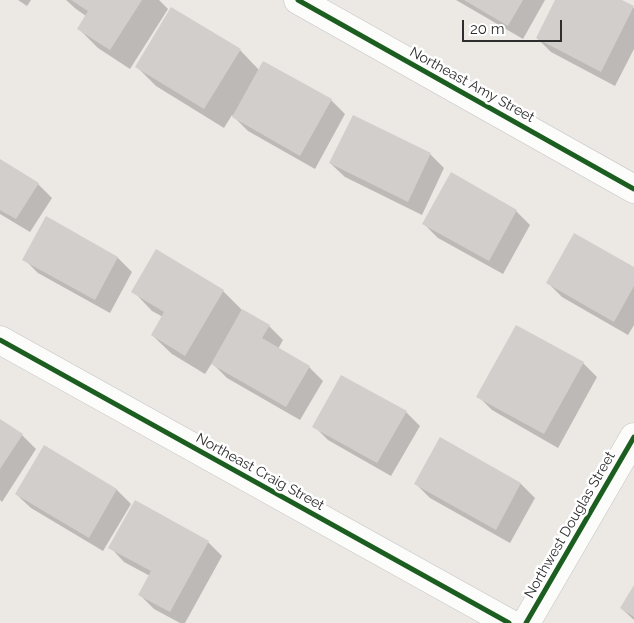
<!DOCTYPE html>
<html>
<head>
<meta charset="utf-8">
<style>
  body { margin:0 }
  #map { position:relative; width:634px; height:623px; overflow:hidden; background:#ece8e4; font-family:Raleway,sans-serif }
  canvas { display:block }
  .scale { position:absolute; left:462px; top:20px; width:100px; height:22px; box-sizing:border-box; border:2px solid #2e2e2e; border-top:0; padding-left:6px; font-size:15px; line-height:18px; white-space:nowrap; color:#2e2e2e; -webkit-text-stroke:4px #fff; paint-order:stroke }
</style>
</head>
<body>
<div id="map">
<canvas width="634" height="623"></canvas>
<div class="scale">20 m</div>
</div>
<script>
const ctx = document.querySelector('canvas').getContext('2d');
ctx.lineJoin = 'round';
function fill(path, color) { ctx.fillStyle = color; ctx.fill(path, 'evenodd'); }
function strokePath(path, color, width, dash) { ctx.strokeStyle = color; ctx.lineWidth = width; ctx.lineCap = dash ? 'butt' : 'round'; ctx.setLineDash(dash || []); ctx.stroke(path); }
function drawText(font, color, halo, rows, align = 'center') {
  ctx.font = font + ' Raleway,sans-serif'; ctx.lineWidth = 5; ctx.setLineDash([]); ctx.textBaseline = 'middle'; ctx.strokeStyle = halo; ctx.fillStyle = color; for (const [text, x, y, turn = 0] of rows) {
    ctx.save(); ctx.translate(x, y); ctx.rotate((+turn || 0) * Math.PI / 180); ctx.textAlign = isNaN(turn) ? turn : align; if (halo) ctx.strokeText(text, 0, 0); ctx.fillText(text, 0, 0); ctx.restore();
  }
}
fill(new Path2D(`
  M 18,0 L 31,0 L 27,6 Z
  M 66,0 L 159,0 L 168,9 L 130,69 L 98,48 L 79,29 L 86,16 L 76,9 Z
  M 456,0 L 545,0 L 523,39 Z
  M 556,0 L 619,0 L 634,8 L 634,49 L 615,86 L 551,52 L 537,38 Z
  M 240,50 L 259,70 L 331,100 L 345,114 L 315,169 L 248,131 L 232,115 L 224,128 L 156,86 L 136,66 Z
  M 430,154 L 444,168 L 422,215 L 345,177 L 330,163 Z
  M 0,161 L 38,184 L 52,198 L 30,232 L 0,214 Z
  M 516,211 L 530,225 L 503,274 L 438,238 L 424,224 Z
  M 46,218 L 118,258 L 132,272 L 110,313 L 38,273 L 24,259 Z
  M 157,251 L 223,291 L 243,311 L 269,326 L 283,340 L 278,349 L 309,367 L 323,381 L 300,420 L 227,378 L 212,363 L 205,374 L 172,354 L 152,335 L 163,317 L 152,311 L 133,291 Z
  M 634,268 L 634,325 L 628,335 L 562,297 L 548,283 Z
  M 583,363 L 597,377 L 558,448 L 492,410 L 478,396 Z
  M 406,412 L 420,426 L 391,476 L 328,440 L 314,426 Z
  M 0,421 L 22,435 L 36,449 L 2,502 L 0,500 Z
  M 44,447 L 117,490 L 131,504 L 103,551 L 31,508 L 16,494 Z
  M 416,484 L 521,484 L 535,498 L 510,543 L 430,498 Z
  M 208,542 L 222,556 L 185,623 L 180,623 L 154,609 L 140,595 L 150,576 L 124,562 L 110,547 Z
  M 634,587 L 634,620 L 621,608 Z`), '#0003');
fill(new Path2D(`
  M 71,0 L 142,0 L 110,50 L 77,29 L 88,11 Z
  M 464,0 L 523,0 L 508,26 Z
  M 555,0 L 622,0 L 634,6 L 601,72 L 536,38 Z
  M 171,7 L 241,49 L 204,109 L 135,67 Z
  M 263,61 L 332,99 L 300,156 L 232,117 Z
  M 353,115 L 431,153 L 408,202 L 329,163 Z
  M 0,159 L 39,183 L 16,219 L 0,210 Z
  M 451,172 L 517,210 L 489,261 L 422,224 Z
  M 46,216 L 118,257 L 95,300 L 22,260 Z
  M 574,233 L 634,267 L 634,286 L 614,322 L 546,283 Z
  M 156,249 L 224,290 L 185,356 L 151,335 L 164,312 L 131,292 Z
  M 242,309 L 270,325 L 262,338 L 310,366 L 286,407 L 211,364 Z
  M 516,325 L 584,362 L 544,434 L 476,397 Z
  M 341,375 L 407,411 L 377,463 L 312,427 Z
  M 0,419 L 23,434 L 0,469 Z
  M 440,437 L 521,483 L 496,530 L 414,484 Z
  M 44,445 L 117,489 L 89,538 L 15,494 Z
  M 135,500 L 209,541 L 170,612 L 138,595 L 151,571 L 108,548 Z
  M 634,585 L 634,617 L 620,608 Z`), '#d1cecb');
const minor = new Path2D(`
  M 298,0 L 634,189
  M 0,340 L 509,623
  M 526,623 L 634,437`);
strokePath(minor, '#c5c4c5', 29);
strokePath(minor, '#fcfcfb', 28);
strokePath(new Path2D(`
  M 298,0 L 634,189
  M 0,340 L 509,623
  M 526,623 L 634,437`), '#1b5e20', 5);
drawText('14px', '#2e2e2e', '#fff', [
  ["Northeast Amy Street",472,85,29],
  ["Northeast Craig Street",260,472,29],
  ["Northwest Douglas Street",570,525,-60]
]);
</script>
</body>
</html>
